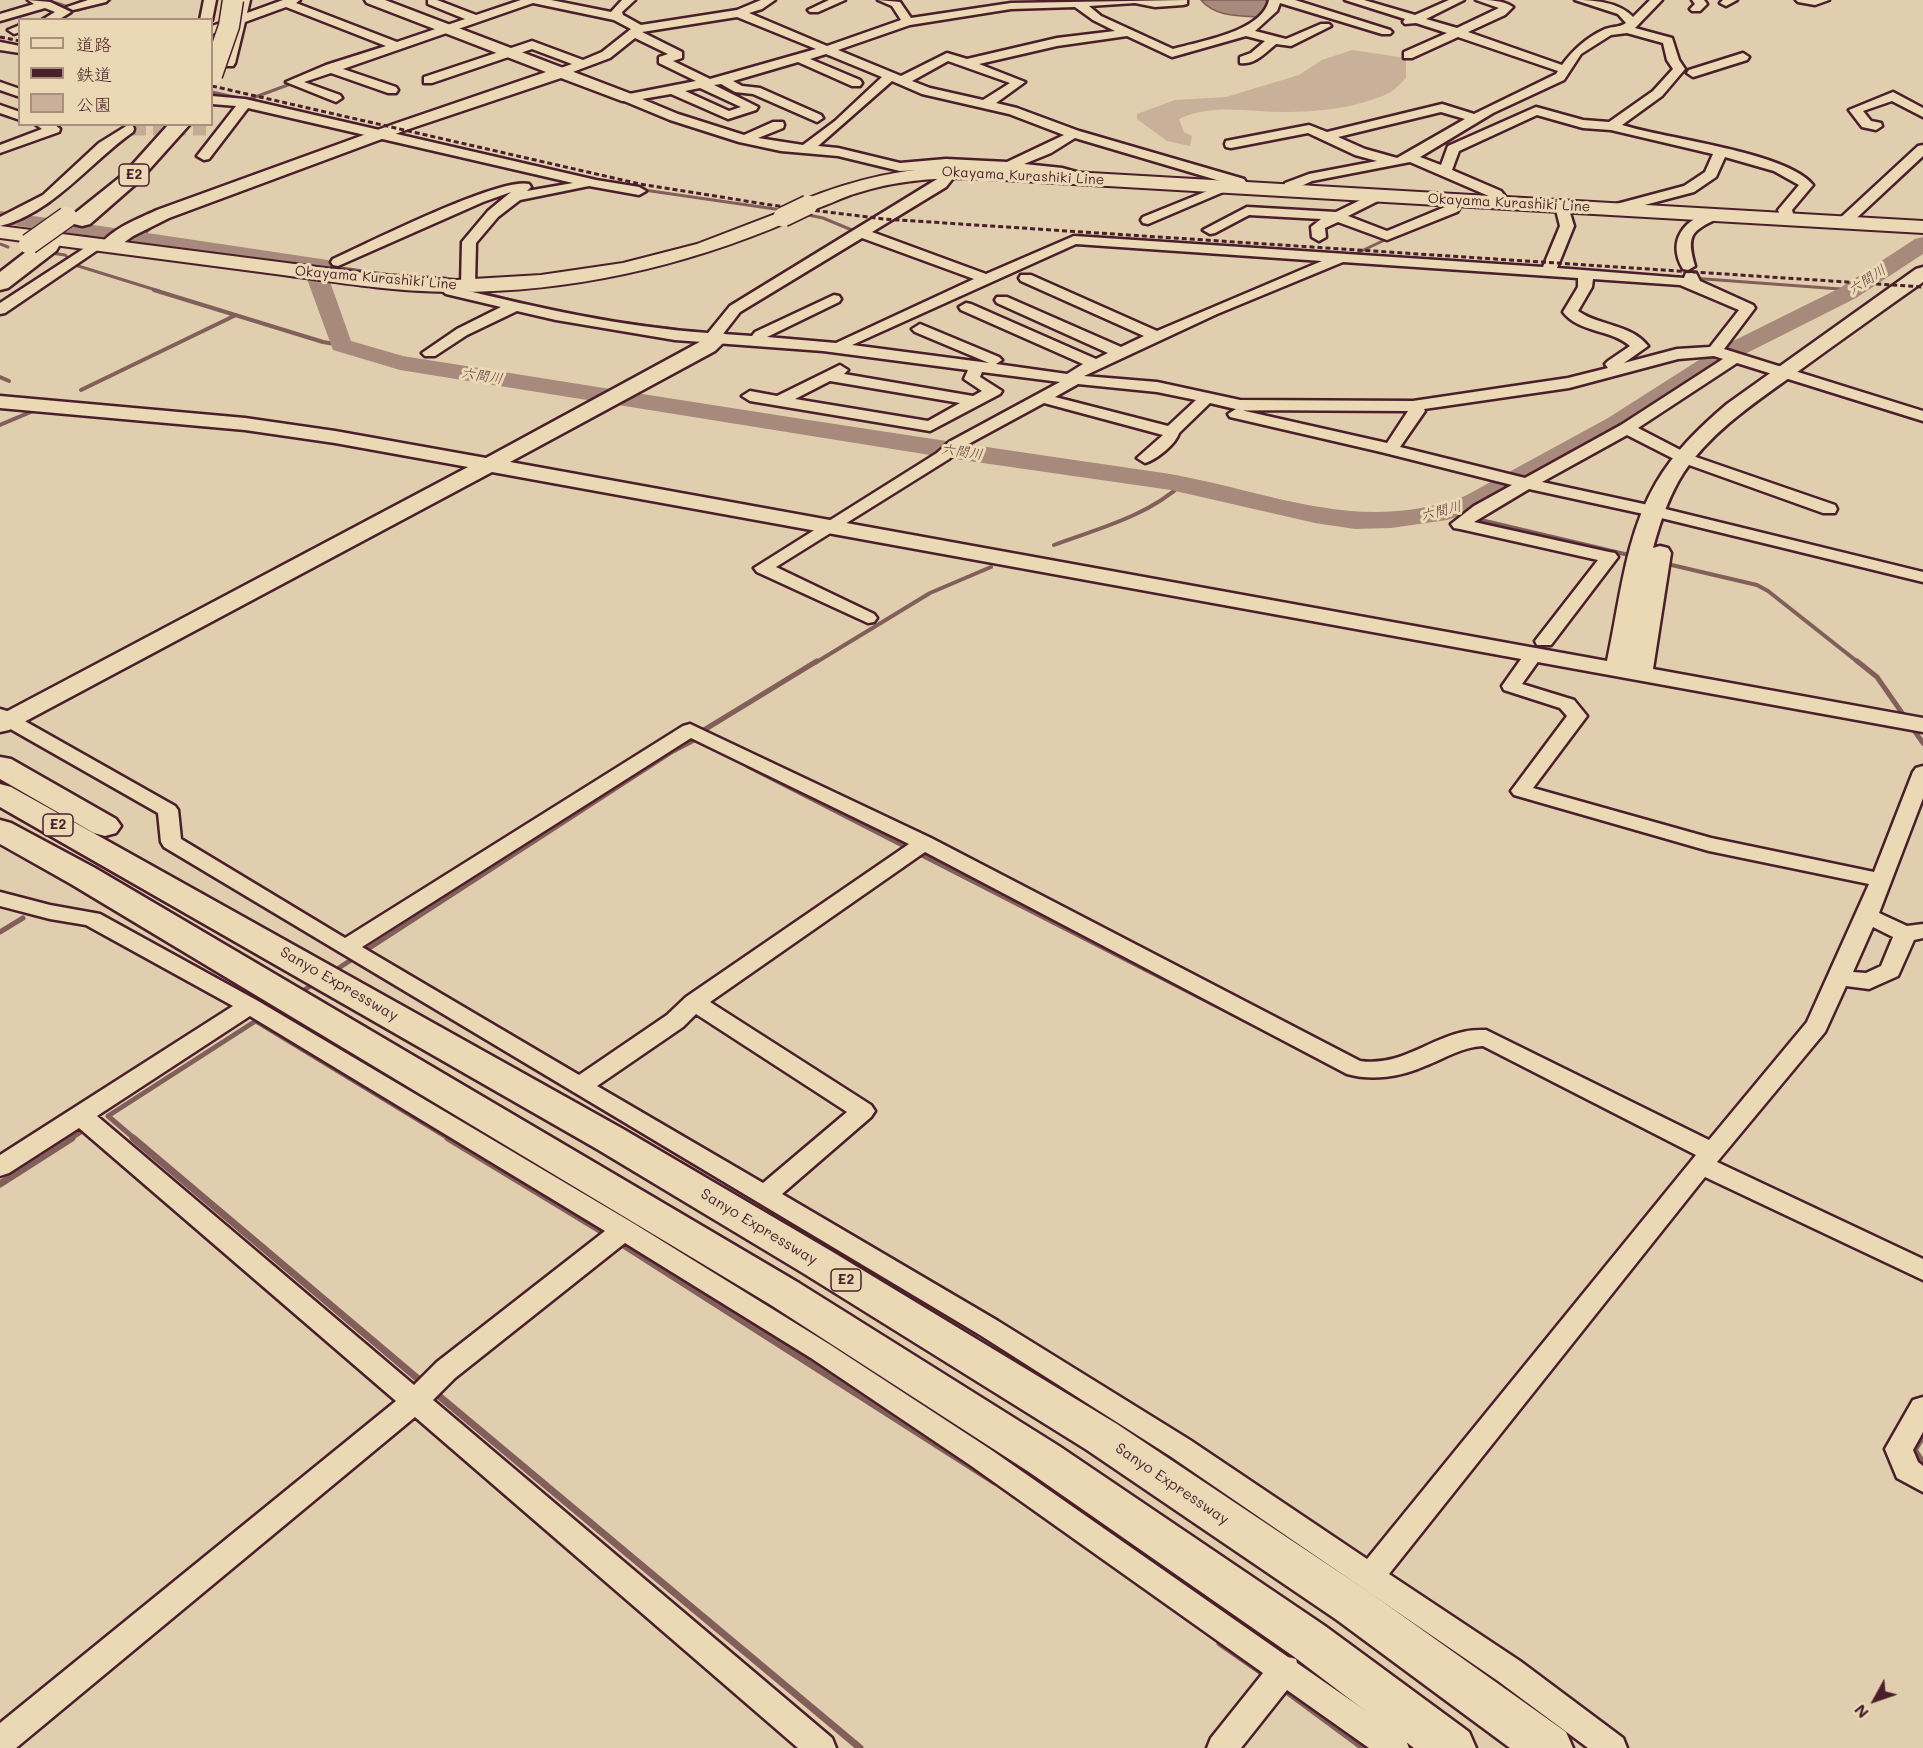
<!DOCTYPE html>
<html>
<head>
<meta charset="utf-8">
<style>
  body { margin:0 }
  #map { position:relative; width:1923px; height:1748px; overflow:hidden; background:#e1ceae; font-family:Mali,"Klee One",sans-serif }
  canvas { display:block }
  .legend { position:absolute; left:18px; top:18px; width:195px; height:108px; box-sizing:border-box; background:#ebd9b6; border:2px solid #ab8f7e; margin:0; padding:8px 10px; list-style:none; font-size:18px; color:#4a1f2b }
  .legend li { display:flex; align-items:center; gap:12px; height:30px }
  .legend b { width:30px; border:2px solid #ab8f7e }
  .north { position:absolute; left:1845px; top:1670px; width:60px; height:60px; -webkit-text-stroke:4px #ebd9b6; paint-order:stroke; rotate:230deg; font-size:16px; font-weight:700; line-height:24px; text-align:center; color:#4a1f2b }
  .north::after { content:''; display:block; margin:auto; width:21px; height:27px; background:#4a1f2b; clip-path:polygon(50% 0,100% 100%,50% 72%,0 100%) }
</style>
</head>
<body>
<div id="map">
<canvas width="1923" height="1748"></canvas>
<ul class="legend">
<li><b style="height:8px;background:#ebd9b6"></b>道路</li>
<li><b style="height:8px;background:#4a1f2b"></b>鉄道</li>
<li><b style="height:16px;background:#c8b198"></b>公園</li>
</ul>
<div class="north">N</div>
</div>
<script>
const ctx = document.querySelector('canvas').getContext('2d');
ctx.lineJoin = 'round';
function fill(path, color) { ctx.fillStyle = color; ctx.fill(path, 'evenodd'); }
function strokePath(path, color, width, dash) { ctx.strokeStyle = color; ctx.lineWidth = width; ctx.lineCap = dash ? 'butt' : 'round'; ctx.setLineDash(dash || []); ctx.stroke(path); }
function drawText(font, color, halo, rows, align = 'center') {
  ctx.font = font + ' Mali,"Klee One",sans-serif'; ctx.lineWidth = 6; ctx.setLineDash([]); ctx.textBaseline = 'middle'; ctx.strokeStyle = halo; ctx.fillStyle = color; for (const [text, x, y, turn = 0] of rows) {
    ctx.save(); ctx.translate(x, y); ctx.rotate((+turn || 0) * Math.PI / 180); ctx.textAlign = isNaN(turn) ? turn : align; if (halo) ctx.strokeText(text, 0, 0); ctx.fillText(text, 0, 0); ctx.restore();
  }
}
fill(new Path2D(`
  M 1352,50 L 1406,58 L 1406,78 C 1401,83 1395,90 1389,93 C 1358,108 1318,112 1284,112 C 1249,112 1213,103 1179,119 L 1184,132 L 1192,136 L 1190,146 L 1167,141 L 1137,119 L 1137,114 L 1175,100 L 1226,97 L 1299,75 L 1322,60 Z`), '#c8b198');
const water = new Path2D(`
  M 1201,0 L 1271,0 L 1268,10 L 1260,17 C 1239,16 1215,17 1201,0 Z`);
fill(water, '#a78a7b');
strokePath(water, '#825f5b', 1.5);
strokePath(new Path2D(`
  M 47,0 L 78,10 L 110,0
  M 583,75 L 615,88
  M 212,92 L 248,100
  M 247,100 L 296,82
  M 637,189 L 782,210
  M 803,214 L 823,218 L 859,233
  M 162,221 L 386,136
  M 140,238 L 154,225
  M 0,244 L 8,247
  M 51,253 L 65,255 L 75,265 L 159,291
  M 1351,256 L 1391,237
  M 320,265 L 392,275 L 446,278
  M 1651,275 L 1854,290`), '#825f5b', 3);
strokePath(new Path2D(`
  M 154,290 L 323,342 L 341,345
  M 1849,290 L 1854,290
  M 479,292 L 520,303
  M 1205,319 L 1232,308
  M 624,323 L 677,330
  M 913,353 L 1053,372
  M 0,377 L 9,381
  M 81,390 L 236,315
  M 1185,397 L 1240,411
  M 0,425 L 33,411
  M 1447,512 L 1633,556
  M 1054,545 C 1097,529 1148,516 1182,484
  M 1663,563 L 1757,585 L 1768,591 L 1859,663
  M 815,663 L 930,593 L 991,567`), '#825f5b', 4);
strokePath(new Path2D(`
  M 1857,661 L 1877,677 L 1923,743
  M 748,766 L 1274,1035
  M 0,932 L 23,918
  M 331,973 L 673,751 L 696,739 L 704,730 L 817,661
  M 298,994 L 315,983
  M 256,1021 L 450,1139
  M 70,1139 L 87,1128
  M 135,1139 L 108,1116 L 282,1004`), '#825f5b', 5);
strokePath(new Path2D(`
  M 133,1138 L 423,1383
  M 448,1138 L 608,1235
  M 0,1184 L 72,1138
  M 619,1242 L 995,1482
  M 433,1391 L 860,1748
  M 1923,1435 L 1914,1450 L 1923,1464
  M 1220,1643 L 1269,1677
  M 1281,1687 L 1364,1748`), '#825f5b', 7);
fill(new Path2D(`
  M 0,211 L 328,260 L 331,265 L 329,279 L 351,341 L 403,356 C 654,396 905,436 1157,472 C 1265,488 1354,537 1465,496 L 1608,418 L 1713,351 L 1840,288 L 1915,239 L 1923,237 L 1923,254 L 1856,298 L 1731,361 L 1626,428 L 1483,508 L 1447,520 L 1391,528 L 1355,529 L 1315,523 L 1171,490 L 955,459 L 400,370 L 333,350 L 307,279 L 308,270 L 0,223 Z`), '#a78a7b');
strokePath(new Path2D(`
  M 133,129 L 208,129`), '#c3ab94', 13, [13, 7]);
const minor = new Path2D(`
  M 28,0 L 50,2 L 71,12 L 58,20 L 42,20 L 55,12 L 45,8 L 0,21 L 0,14 L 34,4 Z
  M 88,0 L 108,0 L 106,2 L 73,10 L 67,7 Z
  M 204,0 L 216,0 L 212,20 L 200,20 Z
  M 238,0 L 250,0 L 247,13 L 283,0 L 300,0 L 296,3 L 397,42 L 465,19 L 428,4 L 428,0 L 437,0 L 476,15 L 521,0 L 551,0 L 611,12 L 622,0 L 635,0 L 622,12 L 623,15 L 641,25 L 737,10 L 761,0 L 775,0 L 762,9 L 749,13 L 827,46 L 901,20 L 892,6 L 878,0 L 900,2 L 911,18 L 1011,3 L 1187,0 L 1187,4 L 1183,5 L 1155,7 L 1135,3 L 1089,6 L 1101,16 L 1173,49 C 1200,41 1262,32 1269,0 L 1295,0 L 1390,30 L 1392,32 L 1390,34 L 1382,34 L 1280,3 L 1277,11 L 1255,31 L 1286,39 L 1321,24 L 1329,24 L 1331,26 L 1291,46 L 1276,44 C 1265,53 1255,65 1240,63 L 1240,57 L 1251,53 L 1265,41 L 1246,36 L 1172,57 L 1127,36 L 1057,46 L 979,64 L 1025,82 L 996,103 L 1017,108 L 1079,131 L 1244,179 L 1249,187 L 1242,191 L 1235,187 L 1148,224 L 1143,223 L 1141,220 L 1143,217 L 1227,183 L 1075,138 L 1051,153 L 1024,164 L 1062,168 L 1087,175 L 1089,178 L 1087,181 L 982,167 L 900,171 L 838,156 L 781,151 L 739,142 L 670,120 L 624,101 L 622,98 L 624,95 L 696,81 L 659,63 L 659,57 L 668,54 L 635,38 L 610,58 L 562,76 L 558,75 L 558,69 L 572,64 L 532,49 L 432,83 L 424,83 L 424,77 L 532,41 L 583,60 L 602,52 L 631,29 L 614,20 L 533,3 L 343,69 L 396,87 L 398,90 L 396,93 L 388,93 L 331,73 L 304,82 L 340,95 L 342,98 L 336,102 L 286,82 L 326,65 L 386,46 L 286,7 L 245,22 L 235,63 L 233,66 L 225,66 L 223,63 L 232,27 L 212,34 L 212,26 L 234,18 ZM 1075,7 L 1093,20 L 1115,31 L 1057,38 L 967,59 L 947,53 L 901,76 L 838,50 L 910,25 L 1011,9 ZM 737,17 L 816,49 L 710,79 L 673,61 L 682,58 L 682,52 L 642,32 ZM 826,54 L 882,77 L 835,121 L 803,145 L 758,138 L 783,128 L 784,125 L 783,122 L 773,122 L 744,135 L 678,114 L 642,99 L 671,94 L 728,119 L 756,110 L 758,107 L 714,85 L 721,84 L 735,92 L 753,94 L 817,122 L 823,118 L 821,115 L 760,88 L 742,86 L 733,81 L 798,62 L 852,86 L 860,86 L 862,83 L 860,80 L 810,59 ZM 948,61 L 1010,83 L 983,100 L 930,88 L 912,81 ZM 892,81 L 922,94 L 1009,114 L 1064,135 L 1007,162 L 946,159 L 900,163 L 838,148 L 818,146 ZM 700,88 L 741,107 L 729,111 L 685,91 Z
  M 829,0 L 845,0 L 818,12 L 810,12 L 808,10 Z
  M 1345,0 L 1364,0 L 1415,15 L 1449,0 L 1464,0 L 1426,19 L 1457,28 L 1499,8 L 1476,0 C 1489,0 1503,0 1513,7 L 1505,15 L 1468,32 L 1562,65 C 1573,50 1586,38 1603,30 C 1611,26 1619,28 1626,23 L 1618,14 L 1575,0 C 1594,0 1619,2 1633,17 L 1650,0 L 1662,0 L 1635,28 L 1672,38 L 1679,60 L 1685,69 L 1662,96 L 1622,125 C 1666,139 1787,152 1813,185 L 1792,210 L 1795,220 L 1793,223 L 1783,223 L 1778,210 L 1799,185 L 1774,171 L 1725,157 L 1716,177 L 1694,192 L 1614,213 L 1609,212 L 1607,209 L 1609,206 L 1684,186 L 1705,172 L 1713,154 L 1611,130 L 1583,128 L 1537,115 L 1459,151 L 1452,170 L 1501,191 L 1508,200 L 1506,206 L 1496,206 L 1491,197 L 1410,162 L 1312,181 L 1297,188 L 1295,193 L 1285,193 L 1283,190 L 1285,183 L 1309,174 L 1377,161 L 1355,155 L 1308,133 L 1231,148 L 1226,147 L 1225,144 L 1226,141 L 1309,125 L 1327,132 L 1442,104 L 1474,114 L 1556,74 L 1558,71 L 1458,37 L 1412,58 L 1404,58 L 1404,52 L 1447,33 L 1416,23 L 1405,24 L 1403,22 L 1405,19 ZM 1627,33 L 1663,43 L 1667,60 L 1673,69 L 1653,91 L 1609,122 L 1583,120 L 1536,107 L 1448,146 L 1441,165 L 1420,157 L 1493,113 L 1564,80 L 1581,54 L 1611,35 ZM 1441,112 L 1465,119 L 1397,158 L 1365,149 L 1338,137 Z
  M 1692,0 L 1704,0 L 1707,4 L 1700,11 L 1692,11 L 1690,9 L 1695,4 Z
  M 1723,0 L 1737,0 L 1726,6 L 1720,3 Z
  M 1796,0 L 1829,0 L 1815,5 L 1798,2 Z
  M 20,25 L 20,32 L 14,34 L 8,30 Z
  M 0,42 L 20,46 L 20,53 L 0,50 Z
  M 1743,53 L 1749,57 L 1747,60 L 1693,77 L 1687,73 L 1689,70 Z
  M 0,82 L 20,89 L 20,97 L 0,90 Z
  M 1893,92 L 1923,108 L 1923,117 L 1892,101 L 1863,111 L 1871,121 L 1881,123 L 1882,126 L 1876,130 L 1862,127 L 1849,110 Z
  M 212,96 L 245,99 L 596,180 L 639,187 L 646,191 L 639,195 L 589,186 L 520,200 L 498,217 L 476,243 L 475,286 L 468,290 L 461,286 L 462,242 L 488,211 L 511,192 L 483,202 L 338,266 L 333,265 L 331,262 L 333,259 C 368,243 499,177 529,184 L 531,187 L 527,191 L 573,183 L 248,108 L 209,159 L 204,160 L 197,156 L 236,106 L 212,104 Z
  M 0,105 L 20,112 L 20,120 L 0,113 Z
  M 35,124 L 54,124 L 60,129 L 59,132 L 0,153 L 0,145 L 42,129 Z
  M 128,125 L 133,126 L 134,129 L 133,132 C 90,162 53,213 0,226 L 0,217 L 43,195 L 99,143 Z
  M 1923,145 L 1923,156 L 1848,226 L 1838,226 L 1836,223 L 1838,220 L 1918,146 Z
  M 947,173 L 954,177 L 946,187 L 872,232 L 986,274 L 1074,236 L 1543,267 L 1560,226 L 1555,206 L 1557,203 L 1567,203 L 1574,226 L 1557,268 L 1684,278 L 1686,273 L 1696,273 L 1700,281 L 1753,305 L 1755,308 L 1724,349 L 1923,411 L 1923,421 L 1737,363 L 1638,428 L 1690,455 L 1835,505 L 1837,509 L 1835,513 L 1823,513 L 1678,461 L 1627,435 L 1542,482 L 1653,506 L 1923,572 L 1923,582 L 1653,516 L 1529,489 L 1474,522 L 1609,552 L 1615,553 L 1618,557 L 1551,645 L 1537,645 L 1535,641 L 1598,560 L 1460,529 L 1454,528 L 1451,524 L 1474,506 L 1512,485 L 1381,452 L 1230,417 L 1228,414 L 1236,409 L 1387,443 L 1408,411 L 1240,410 L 1210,403 L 1179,433 C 1176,444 1156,460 1145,463 L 1137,458 L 1163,435 L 1044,403 L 961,448 L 949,459 L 776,567 L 874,614 L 877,618 L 874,622 L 868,623 L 757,572 L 754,568 L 937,453 L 949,442 L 1060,382 L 982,372 L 980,377 L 1002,391 L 1000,394 L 930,431 L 750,401 L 742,396 L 750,391 L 777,396 L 840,365 L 848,370 L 844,374 L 973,396 L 982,391 L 964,379 L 968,370 L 823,351 L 675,340 L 556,320 L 517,311 L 467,335 L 435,356 L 425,356 L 422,353 L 457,329 L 501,307 L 446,294 L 435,285 L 442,281 L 456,288 C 539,308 622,327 708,333 L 730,306 ZM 862,238 L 974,279 L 836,343 L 767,337 L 839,302 L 841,299 L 839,296 L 834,295 L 755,332 L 752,336 L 723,334 L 740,312 ZM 1076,244 L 1322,261 L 1157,331 L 1031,275 L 1021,275 L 1019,278 L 1021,281 L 1144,336 L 1121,347 L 1007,297 L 997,297 L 995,300 L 997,303 L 1108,353 L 1096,359 L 971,304 L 966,303 L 959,307 L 961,310 L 1083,364 L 1067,374 L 996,364 L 1002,360 L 999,357 L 920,324 L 912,329 L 915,332 L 989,363 L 852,345 ZM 1343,262 L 1578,278 L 1578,287 L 1563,312 C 1579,333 1611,329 1630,346 L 1608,361 L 1605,364 L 1608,368 L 1568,378 L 1413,401 L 1240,400 L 1157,382 L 1084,376 L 1217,314 ZM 1593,279 L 1680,285 L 1739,310 L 1710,347 L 1677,349 L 1624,363 L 1648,346 C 1631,324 1599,326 1578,311 L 1592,287 ZM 1714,356 L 1723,359 L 1621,425 L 1525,478 L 1400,447 L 1425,411 L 1424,409 L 1569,388 L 1678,359 ZM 830,381 L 960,403 L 928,421 L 795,399 ZM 1078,384 L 1157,392 L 1196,400 L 1168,426 L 1055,397 Z
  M 1379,191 L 1384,192 L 1386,195 L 1384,198 L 1348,216 L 1387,231 L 1445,207 L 1446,197 L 1456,197 L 1459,209 L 1457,212 L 1387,240 L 1338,222 L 1325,228 L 1326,237 L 1319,241 L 1312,237 L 1311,227 L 1321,219 L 1249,215 L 1215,233 L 1210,234 L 1203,230 L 1247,207 L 1336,212 Z
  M 1714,211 L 1721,215 L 1719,218 C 1691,231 1686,235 1695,266 L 1688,270 L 1683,269 C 1666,240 1685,218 1714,211 Z
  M 97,240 L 102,241 L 104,244 L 102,247 L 5,313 L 0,314 L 0,303 Z
  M 1533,650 L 1540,652 L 1542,656 L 1522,684 L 1574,700 L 1587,716 L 1533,788 L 1711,838 L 1874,872 L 1913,772 L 1916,768 L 1923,766 L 1923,798 L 1879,913 L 1907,926 L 1923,924 L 1923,938 L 1914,940 L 1898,976 L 1869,989 L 1846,986 L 1825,1032 L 1717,1162 L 1923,1259 L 1923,1280 L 1705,1177 L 1389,1574 L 1520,1661 L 1623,1738 L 1627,1748 L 1588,1748 L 1498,1681 L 1170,1456 L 980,1335 L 164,847 L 161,842 L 158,813 L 0,723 L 0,709 L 7,711 L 175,806 L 178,810 L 181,839 L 345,938 L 683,726 L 690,724 L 931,838 L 1360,1061 C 1399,1067 1427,1040 1463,1032 C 1470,1030 1478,1030 1486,1030 L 1709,1140 L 1807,1022 L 1869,884 L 1709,851 L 1514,795 L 1511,791 L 1567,716 L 1560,708 L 1504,690 L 1502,686 L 1526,652 ZM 691,738 L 909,844 L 686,997 L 667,1015 L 579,1075 L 362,947 ZM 925,852 L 1347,1074 C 1372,1081 1401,1077 1425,1066 C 1445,1058 1462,1047 1483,1046 L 1696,1155 L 1367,1559 L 1190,1440 L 998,1321 L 782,1194 L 871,1117 L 875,1111 L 871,1105 L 710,1002 ZM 1873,927 L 1893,937 L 1881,966 L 1866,973 L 1853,972 ZM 696,1014 L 847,1112 L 763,1183 L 597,1086 L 683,1027 Z
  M 0,892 L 50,905 L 100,914 L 258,1001 L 633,1223 L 829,1344 L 990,1449 L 1288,1657 L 1296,1659 L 1297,1663 L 1405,1738 L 1409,1748 L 1369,1748 L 1287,1690 L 1241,1748 L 1207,1748 L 1211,1738 L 1263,1673 L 970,1465 L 811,1358 L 625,1243 L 455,1378 L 433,1400 L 832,1738 L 836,1748 L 798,1748 L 415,1417 L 16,1748 L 0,1748 L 0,1723 L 396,1401 L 79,1128 L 9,1173 L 0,1176 L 0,1155 L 233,1006 L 86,925 L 50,919 L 0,906 ZM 250,1016 L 605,1231 L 437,1362 L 414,1385 L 97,1116 Z
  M 1923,1397 L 1923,1432 L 1913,1450 L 1918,1462 L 1923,1466 L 1923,1492 L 1897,1478 L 1885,1449 L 1913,1400 Z`);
const tertiary = new Path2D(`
  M 365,0 L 385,0 L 634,95 L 636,98 L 634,101 L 622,101 L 561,78 L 406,130 L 169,218 L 133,236 L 115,249 L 103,249 L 100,245 C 113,228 138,219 157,210 L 394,124 L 546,72 L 367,3 Z
  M 1923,267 L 1923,282 C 1882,311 1841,340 1800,370 C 1759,400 1713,429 1684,472 C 1669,495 1660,522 1653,548 L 1660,546 L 1668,548 L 1671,553 L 1653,669 L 1923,718 L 1923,732 L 492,472 L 9,730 L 0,732 L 0,715 L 468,467 L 335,443 L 245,430 L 0,408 L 0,396 L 245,418 L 335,431 L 486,458 L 718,332 L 725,334 L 728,338 L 715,351 L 510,462 L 1607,661 C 1620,601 1625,536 1656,483 C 1674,452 1700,427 1727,404 L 1916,269 Z`);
const secondary = new Path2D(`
  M 969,166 L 1923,221 L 1923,233 L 969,178 C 931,178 894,181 857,193 C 840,198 825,207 808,211 L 801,209 L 798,205 L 801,201 C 856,178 910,167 969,166 Z
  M 783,211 L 790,213 L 793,217 L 790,221 C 683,267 571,292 455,292 C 397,292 340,283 283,275 C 189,263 95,250 0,238 L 0,226 L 372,274 L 456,280 L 541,275 L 623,263 L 697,244 Z`);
const motorway = new Path2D(`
  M 169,124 L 190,124 L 138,182 L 90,224 L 82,226 L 74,224 L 71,219 L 74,214 L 124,174 Z
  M 48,239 L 56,241 L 59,246 L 56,251 L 8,288 L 0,290 L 0,272 L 40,241 Z
  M 0,757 L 11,759 L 116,819 L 121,826 L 116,833 L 105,836 L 94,833 L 0,779 Z
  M 0,784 L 11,787 L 623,1129 L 831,1251 L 1117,1424 L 1369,1592 L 1566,1732 L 1573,1748 L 1510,1748 L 1337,1620 L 1087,1450 L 803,1273 L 597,1149 L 0,807 Z
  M 0,820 L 11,823 L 95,868 L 799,1283 L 1059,1446 L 1325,1626 L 1469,1732 L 1476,1748 L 1414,1748 L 1293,1656 L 1029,1472 L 771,1305 L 71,884 L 0,844 Z`);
strokePath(minor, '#4a1f2b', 5);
strokePath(tertiary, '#4a1f2b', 5);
strokePath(secondary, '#4a1f2b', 4);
strokePath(motorway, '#4a1f2b', 5);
fill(minor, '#ebd9b6');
fill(tertiary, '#ebd9b6');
fill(secondary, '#ebd9b6');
fill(motorway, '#ebd9b6');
strokePath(new Path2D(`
  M 0,37 L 20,41
  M 212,86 L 640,184 L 771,205 L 884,219 L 1923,287`), '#4a1f2b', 3, [5, 3]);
const secondaryBridge = new Path2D(`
  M 783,217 L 808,205`);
const motorwayBridge = new Path2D(`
  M 212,75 L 229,26 L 233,0
  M 29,244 L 67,217`);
strokePath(secondaryBridge, '#4a1f2b', 22, []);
strokePath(motorwayBridge, '#4a1f2b', 23, []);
strokePath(secondaryBridge, '#ebd9b6', 19);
strokePath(motorwayBridge, '#ebd9b6', 20);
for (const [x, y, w] of [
  [134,175,30],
  [58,825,30],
  [846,1280,30]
]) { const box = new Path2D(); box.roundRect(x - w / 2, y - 11, w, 22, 4.5); ctx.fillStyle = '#ebd9b6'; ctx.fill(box); strokePath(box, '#4a1f2b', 1.5); }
drawText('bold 14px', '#4a1f2b', null, [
  ["E2",134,175],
  ["E2",58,825],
  ["E2",846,1280]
]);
drawText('14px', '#4a1f2b', '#ebd9b6', [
  ["Okayama Kurashiki Line",1023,176,3],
  ["Okayama Kurashiki Line",1509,203,3],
  ["Okayama Kurashiki Line",376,278,5]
]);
drawText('italic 14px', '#613a3f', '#ebd9b6', [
  ["六間川",1867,280,-33],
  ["六間川",482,376,9],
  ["六間川",962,452,8],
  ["六間川",1441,511,-14]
]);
drawText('15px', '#4a1f2b', '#ebd9b6', [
  ["Sanyo Expressway",339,984,30],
  ["Sanyo Expressway",759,1227,31],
  ["Sanyo Expressway",1172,1484,34]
]);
</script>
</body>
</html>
